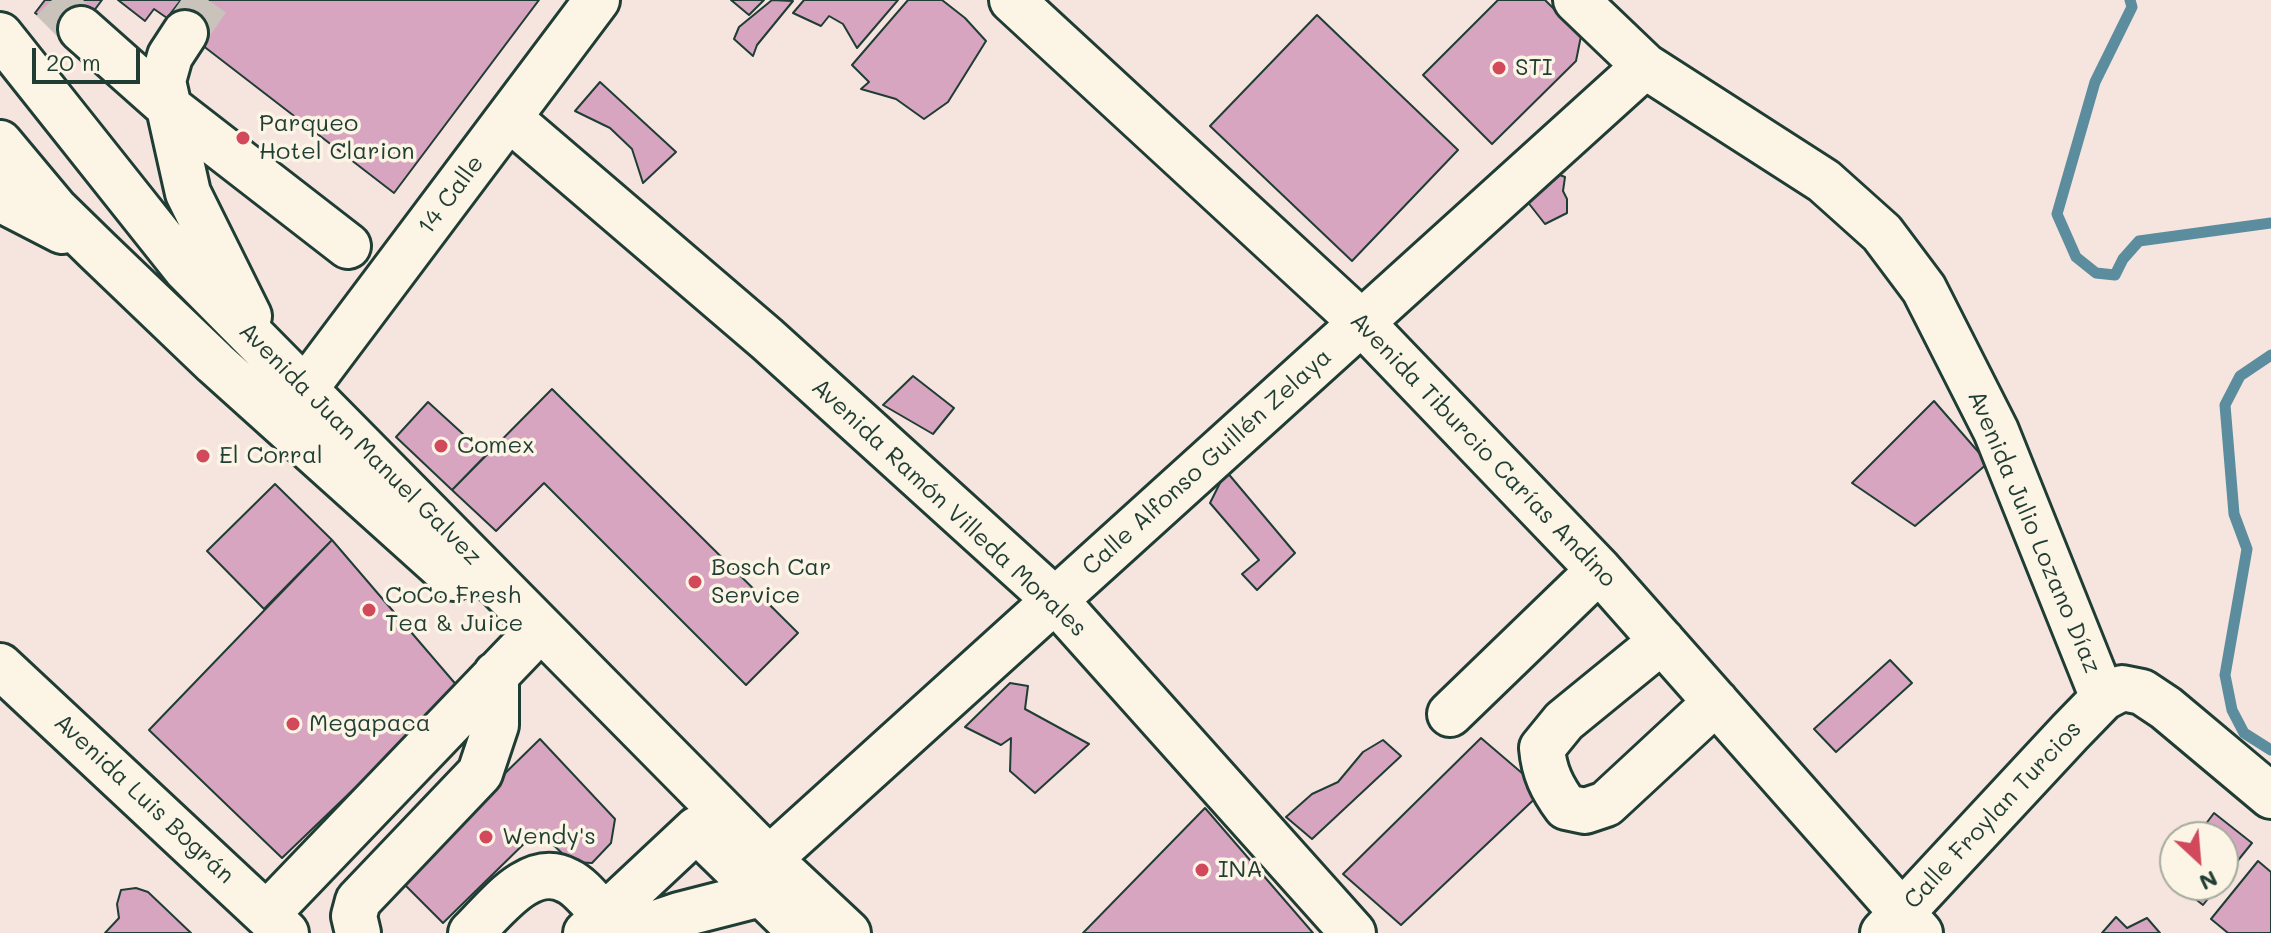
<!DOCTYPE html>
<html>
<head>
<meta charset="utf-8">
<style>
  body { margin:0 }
  #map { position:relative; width:2271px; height:933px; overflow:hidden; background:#f5e5de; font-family:Mali,sans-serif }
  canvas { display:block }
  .north { position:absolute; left:2159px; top:821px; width:80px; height:80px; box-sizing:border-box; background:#fcf5e5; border:2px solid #a4ab9e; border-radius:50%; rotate:154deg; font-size:22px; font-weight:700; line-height:32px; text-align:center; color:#1f3d34 }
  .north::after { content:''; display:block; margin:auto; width:28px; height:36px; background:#d1495b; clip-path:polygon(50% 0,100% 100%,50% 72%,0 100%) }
  .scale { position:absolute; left:32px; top:48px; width:108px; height:36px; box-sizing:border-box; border:4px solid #1f3d34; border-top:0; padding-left:10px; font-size:24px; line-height:28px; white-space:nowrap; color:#1f3d34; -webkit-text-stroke:6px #fcf5e5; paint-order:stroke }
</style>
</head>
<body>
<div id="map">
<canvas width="2271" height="933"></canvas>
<div class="north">N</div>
<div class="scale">20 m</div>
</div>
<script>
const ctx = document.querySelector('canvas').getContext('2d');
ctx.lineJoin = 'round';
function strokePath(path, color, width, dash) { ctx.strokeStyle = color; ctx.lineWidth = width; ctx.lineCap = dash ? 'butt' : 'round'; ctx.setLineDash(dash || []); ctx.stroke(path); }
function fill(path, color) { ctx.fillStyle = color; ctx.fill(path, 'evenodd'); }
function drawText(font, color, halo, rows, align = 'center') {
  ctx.font = font + ' Mali,sans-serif'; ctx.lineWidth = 7; ctx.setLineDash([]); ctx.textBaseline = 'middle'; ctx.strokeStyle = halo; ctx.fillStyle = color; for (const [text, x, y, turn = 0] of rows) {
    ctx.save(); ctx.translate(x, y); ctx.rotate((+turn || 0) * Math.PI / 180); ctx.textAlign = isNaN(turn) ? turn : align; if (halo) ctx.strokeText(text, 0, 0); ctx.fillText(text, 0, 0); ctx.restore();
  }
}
strokePath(new Path2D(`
  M 2130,0 L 2132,7 L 2095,82 L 2057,214 L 2076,257 L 2096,273 L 2115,275 L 2123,259 L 2139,241 L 2271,223
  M 2271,355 L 2240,376 L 2225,405 L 2234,514 L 2247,549 L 2225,675 L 2232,710 L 2244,733 L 2271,750`), '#5c8d9e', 11);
const building = new Path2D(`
  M 45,0 L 102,0 L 73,39 L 35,13 Z
  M 118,0 L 181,0 L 167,18 L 154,9 L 145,21 Z
  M 181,0 L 539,0 L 394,193 L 167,18 Z
  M 731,0 L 764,0 L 749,15 Z
  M 772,0 L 793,1 L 757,45 L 753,56 L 734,39 L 739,27 Z
  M 804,0 L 898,0 L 857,48 L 843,24 L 829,16 L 821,26 L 793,13 Z
  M 908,0 L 942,0 L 965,18 L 986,41 L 948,102 L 924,119 L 896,99 L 861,89 L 869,82 L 852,65 Z
  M 1498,0 L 1545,0 L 1581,36 L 1576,61 L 1492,144 L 1423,75 Z
  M 1317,15 L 1458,150 L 1352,261 L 1210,126 Z
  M 600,82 L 676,152 L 643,183 L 632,149 L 610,128 L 575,111 Z
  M 1547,170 L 1565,177 L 1563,191 L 1567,199 L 1567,213 L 1545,224 L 1523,196 Z
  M 913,376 L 954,408 L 933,434 L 883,405 Z
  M 552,389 L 798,633 L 746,685 L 544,483 L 496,531 L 452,490 Z
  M 1934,401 L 1988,463 L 1915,526 L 1852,483 Z
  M 428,402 L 486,455 L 452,490 L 396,437 Z
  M 1226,471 L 1295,553 L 1257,590 L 1242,574 L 1259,560 L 1210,503 Z
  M 275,484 L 332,540 L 264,609 L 207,551 Z
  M 332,540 L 459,688 L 282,858 L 149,730 Z
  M 1890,660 L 1912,683 L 1836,752 L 1814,729 Z
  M 1010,683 L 1028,686 L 1025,709 L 1089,744 L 1035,793 L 1010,771 L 1011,738 L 1001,745 L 965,727 Z
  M 1481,738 L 1543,791 L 1401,925 L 1343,874 Z
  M 540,739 L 615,819 L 611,843 L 592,863 L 571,862 L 538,830 L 443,923 L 398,878 Z
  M 1383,740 L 1401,756 L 1312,839 L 1286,817 L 1312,794 L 1338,782 L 1363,752 Z
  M 1205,808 L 1313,933 L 1083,933 Z
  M 2214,813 L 2252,843 L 2223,879 L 2223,837 L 2196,837 Z
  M 2258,861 L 2271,872 L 2271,933 L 2228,933 L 2211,919 Z
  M 2178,885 L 2219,885 L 2203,905 Z
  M 136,888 L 148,892 L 191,933 L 105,933 L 119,918 L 117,904 L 121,890 Z
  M 2116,917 L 2127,928 L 2147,918 L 2160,933 L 2102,933 Z`);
fill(building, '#d8a5c1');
strokePath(building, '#1f3d34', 2);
strokePath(new Path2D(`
  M 52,0 L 81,29
  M 185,33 L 208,0`), '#cac3bc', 44, [44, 22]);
const minor = new Path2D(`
  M 1012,0 L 1361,322 L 1599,570 L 1920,933
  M 1576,0 L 1645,66 L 1824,181 L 1882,233 L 1924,289 L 1996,431 L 2103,698
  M 81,29 L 170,108 L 348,246
  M 185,33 L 170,56 L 163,81 L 188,193 L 249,316
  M 0,35 L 186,269 L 769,859 L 848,933
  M 509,118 L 767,339 L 1055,600 L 1353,933
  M 0,143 L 56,210 L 98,251 L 215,363 L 454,578
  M 0,199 L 62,231
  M 305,389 L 597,0
  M 1662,641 L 1564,721 L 1542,748 C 1544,772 1552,788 1566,807 L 1585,811 L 1606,804 L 1716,702
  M 0,666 L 286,933
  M 1450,714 L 1599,570
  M 713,846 L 802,933
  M 769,859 L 1645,66
  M 267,914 L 524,646
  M 358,933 L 354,916 L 358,901 L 480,773 L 496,725 L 496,674
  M 471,933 C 495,910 530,860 568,881 C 581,887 594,905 604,915
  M 586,933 L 697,829
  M 626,933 L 679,915 L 761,894
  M 1883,933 L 2070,732 L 2103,698 L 2122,688 L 2142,692 L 2166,708 L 2271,796`);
strokePath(minor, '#1f3d34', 50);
strokePath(minor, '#fcf5e5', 44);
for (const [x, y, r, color] of [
  [1499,68,8,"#d1495b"],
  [243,138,8,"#d1495b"],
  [441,446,8,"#d1495b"],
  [203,456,8,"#d1495b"],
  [695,582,8,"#d1495b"],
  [369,610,8,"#d1495b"],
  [293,724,8,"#d1495b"],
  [486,837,8,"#d1495b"],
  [1202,870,8,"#d1495b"]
]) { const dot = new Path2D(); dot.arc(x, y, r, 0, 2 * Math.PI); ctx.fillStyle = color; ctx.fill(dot); strokePath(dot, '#fcf5e5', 3); }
drawText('24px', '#1f3d34', '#fcf5e5', [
  ["STI",1515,68],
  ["Parqueo",259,124],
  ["Hotel Clarion",259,152],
  ["Comex",457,446],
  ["El Corral",219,456],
  ["Bosch Car",711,568],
  ["Service",711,596],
  ["CoCo Fresh",385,596],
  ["Tea & Juice",385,624],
  ["Megapaca",309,724],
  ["Wendy's",502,837],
  ["INA",1218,870]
], 'left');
drawText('24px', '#1f3d34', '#fcf5e5', [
  ["14 Calle",451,195,-53],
  ["Avenida Juan Manuel Galvez",360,444,45],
  ["Avenida Tiburcio Carías Andino",1483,450,46],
  ["Calle Alfonso Guillén Zelaya",1207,462,-42],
  ["Avenida Ramón Villeda Morales",949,508,43],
  ["Avenida Julio Lozano Díaz",2034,532,67],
  ["Avenida Luis Bográn",144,799,43],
  ["Calle Froylan Turcios",1993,815,-47]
]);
</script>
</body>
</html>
